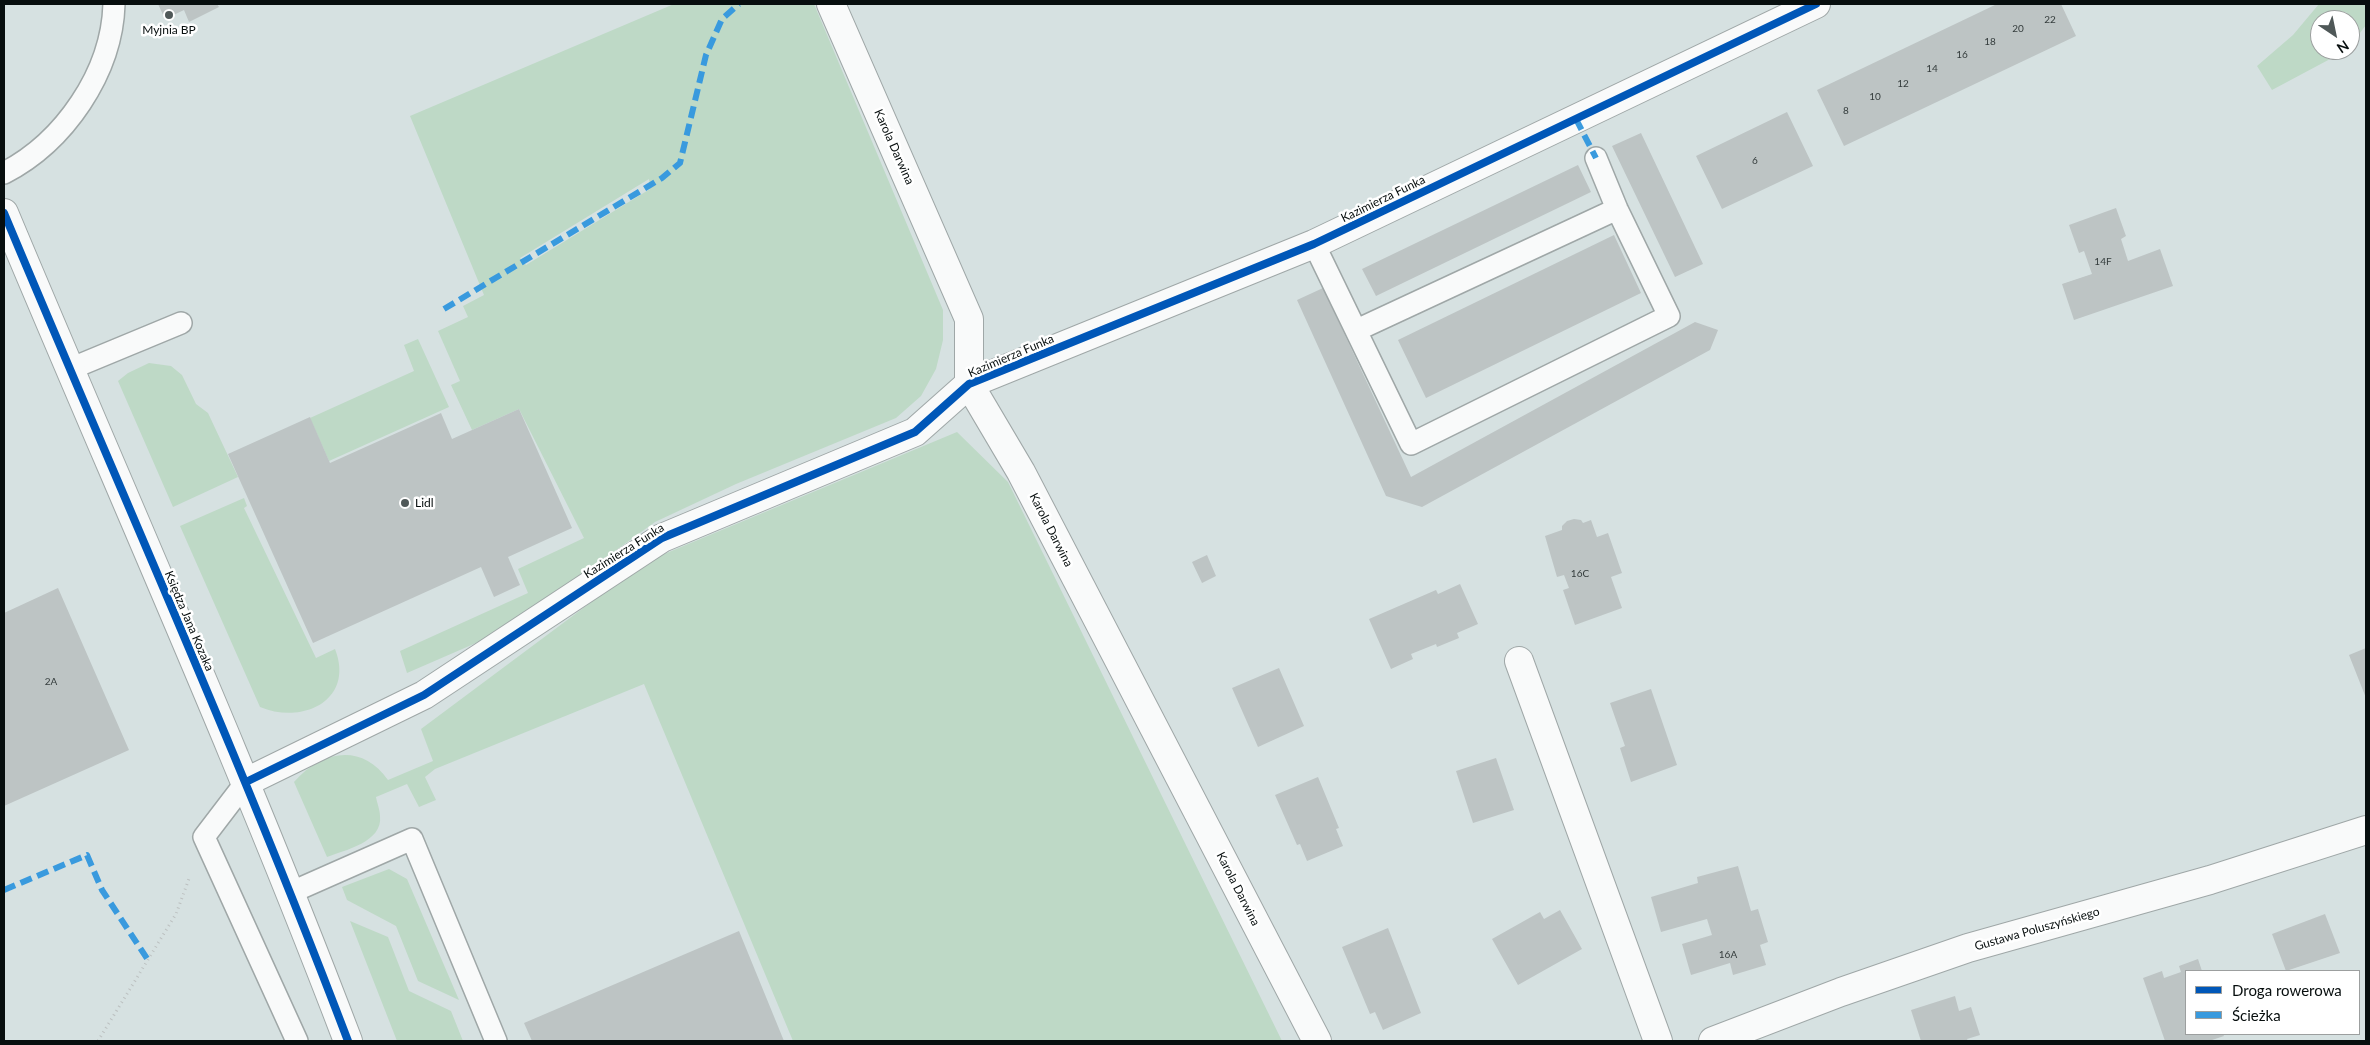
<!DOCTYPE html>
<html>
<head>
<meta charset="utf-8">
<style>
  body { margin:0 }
  #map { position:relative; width:2370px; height:1045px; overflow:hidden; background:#d6e1e1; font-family:Lato,sans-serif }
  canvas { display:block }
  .frame { position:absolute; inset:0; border:5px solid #070e0e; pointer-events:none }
  .legend { position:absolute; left:2185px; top:970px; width:175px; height:65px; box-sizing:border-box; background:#fff; border:1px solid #9c9f9f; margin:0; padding:6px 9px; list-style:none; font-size:15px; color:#070e0e }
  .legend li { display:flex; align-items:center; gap:10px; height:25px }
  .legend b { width:25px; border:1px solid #9c9f9f }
  .north { position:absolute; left:2310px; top:10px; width:50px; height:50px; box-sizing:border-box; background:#fff; border:1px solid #9c9f9f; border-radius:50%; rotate:146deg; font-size:14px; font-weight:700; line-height:20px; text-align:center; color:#070e0e }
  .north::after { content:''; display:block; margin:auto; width:18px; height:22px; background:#4f5858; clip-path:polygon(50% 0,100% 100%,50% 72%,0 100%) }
</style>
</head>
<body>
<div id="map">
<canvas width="2370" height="1045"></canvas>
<div class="frame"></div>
<ul class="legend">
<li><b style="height:6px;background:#0057b8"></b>Droga rowerowa</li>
<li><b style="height:6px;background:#399ade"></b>Ścieżka</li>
</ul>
<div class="north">N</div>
</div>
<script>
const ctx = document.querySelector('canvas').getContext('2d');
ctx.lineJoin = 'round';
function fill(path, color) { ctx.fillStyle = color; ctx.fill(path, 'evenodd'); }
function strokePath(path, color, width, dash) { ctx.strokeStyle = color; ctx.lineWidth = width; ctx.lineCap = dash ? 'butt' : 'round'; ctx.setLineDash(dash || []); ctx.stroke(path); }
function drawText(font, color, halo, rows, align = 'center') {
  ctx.font = font + ' Lato,sans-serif'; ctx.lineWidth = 5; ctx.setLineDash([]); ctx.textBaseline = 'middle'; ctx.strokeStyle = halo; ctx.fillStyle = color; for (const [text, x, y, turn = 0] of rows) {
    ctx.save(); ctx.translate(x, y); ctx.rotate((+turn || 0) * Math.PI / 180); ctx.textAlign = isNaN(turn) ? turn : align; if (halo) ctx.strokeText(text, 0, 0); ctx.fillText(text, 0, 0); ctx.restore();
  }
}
fill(new Path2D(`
  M 674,4 L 814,4 L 943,310 L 943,340 L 936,369 L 921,396 L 896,418 L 736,484 L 655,522 L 506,630 L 407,673 L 400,651 L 528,593 L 518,569 L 584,538 L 519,409 L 472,430 L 451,385 L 460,381 L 438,331 L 468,317 L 463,306 L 484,295 L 410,116 ZM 649,179 L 650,189 L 526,265 L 520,258 Z
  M 2319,4 L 2366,4 L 2366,25 L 2350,46 L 2350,20 L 2320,20 L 2320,50 L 2347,50 L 2272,90 L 2257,66 L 2293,35 Z
  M 418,339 L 449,407 L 329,461 L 310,418 L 414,371 L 404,345 Z
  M 149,363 L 171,366 L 182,375 L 196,404 L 208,413 L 238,477 L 173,507 L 118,381 L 128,373 Z
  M 957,432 L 1008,482 L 1282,1041 L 793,1041 L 644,684 L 435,769 L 425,777 L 436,800 L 419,807 L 407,784 L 376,797 C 377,803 380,810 380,816 C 383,842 345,850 327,857 L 294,782 C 322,750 362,743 388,780 L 433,761 L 421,729 L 645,562 Z
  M 244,498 L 247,506 L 244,508 L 316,658 L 335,649 C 355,700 303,725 260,707 L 180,526 Z
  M 389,869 L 407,879 L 459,1000 L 418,981 L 396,926 L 347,900 L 342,887 Z
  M 350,921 L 388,937 L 409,991 L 451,1011 L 463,1041 L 397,1041 Z`), '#bed9c6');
fill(new Path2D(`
  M 158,4 L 217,4 L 219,7 L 189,22 L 184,10 L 165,19 Z
  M 1997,4 L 2061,4 L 2076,36 L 1844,146 L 1817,90 Z
  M 1787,112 L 1813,166 L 1722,209 L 1696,156 Z
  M 1641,133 L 1703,264 L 1675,277 L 1612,146 Z
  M 1578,165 L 1591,192 L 1376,296 L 1362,269 Z
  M 2116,208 L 2126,236 L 2121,239 L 2128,261 L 2160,249 L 2173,286 L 2074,320 L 2062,284 L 2092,274 L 2084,251 L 2079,253 L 2069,225 Z
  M 1614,235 L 1641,293 L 1426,398 L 1398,340 Z
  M 1323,288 L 1411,477 L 1695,322 L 1718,330 L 1710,350 L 1422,507 L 1386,496 L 1297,300 Z
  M 519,409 L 572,528 L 508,557 L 520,585 L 494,597 L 481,567 L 313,643 L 228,454 L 310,417 L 330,463 L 441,413 L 452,439 Z
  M 1574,519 L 1581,520 L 1583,523 L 1591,520 L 1597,537 L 1608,533 L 1622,573 L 1611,577 L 1622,608 L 1575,625 L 1563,590 L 1569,588 L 1564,575 L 1557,577 L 1545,536 L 1562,530 L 1562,526 L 1567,521 Z
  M 1207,555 L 1216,576 L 1202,583 L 1192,562 Z
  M 1460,584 L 1478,624 L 1457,633 L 1459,638 L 1437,647 L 1436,644 L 1411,654 L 1413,659 L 1391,669 L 1369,619 L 1436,590 L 1438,594 Z
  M 58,588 L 129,750 L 4,806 L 4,613 Z
  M 2366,648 L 2366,698 L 2349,655 Z
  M 1279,668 L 1304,726 L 1258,747 L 1232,688 Z
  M 1651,689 L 1677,765 L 1631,782 L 1620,748 L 1625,746 L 1610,703 Z
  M 1496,758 L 1514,810 L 1473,823 L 1456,771 Z
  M 1318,777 L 1339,828 L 1336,829 L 1343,846 L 1307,861 L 1300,844 L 1297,845 L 1275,795 Z
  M 1738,866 L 1751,911 L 1758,909 L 1768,942 L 1760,945 L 1766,965 L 1733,975 L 1730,963 L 1691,975 L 1682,944 L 1712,935 L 1707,919 L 1661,932 L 1651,897 L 1698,883 L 1697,877 Z
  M 1560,910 L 1582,949 L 1518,985 L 1492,939 L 1540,912 L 1544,919 Z
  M 2325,914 L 2340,953 L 2286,971 L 2272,934 Z
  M 1388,928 L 1421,1013 L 1383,1030 L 1375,1012 L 1370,1014 L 1342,947 Z
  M 739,931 L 784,1041 L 532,1041 L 524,1023 Z
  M 2198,959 L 2202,971 L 2186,971 L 2186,1034 L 2223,1034 L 2224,1036 L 2209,1041 L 2165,1041 L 2143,978 L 2162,971 L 2164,978 L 2181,972 L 2179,966 Z
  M 1955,996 L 1959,1011 L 1971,1007 L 1980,1035 L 1967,1039 L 1968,1041 L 1921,1041 L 1911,1010 Z`), '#bdc4c4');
const service = new Path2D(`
  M 4,173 C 64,142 112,73 114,4
  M 1314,244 L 1411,444 L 1669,316 L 1617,209 L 1596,158
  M 1357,330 L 1617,209
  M 70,369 L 181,323
  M 246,782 L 204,837 L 297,1041
  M 292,892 L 412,839 L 496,1041`);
const minor = new Path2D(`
  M 831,4 L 969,319 L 969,384 L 1021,472 L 1317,1041
  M 4,213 C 119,488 242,762 348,1041
  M 1519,661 L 1658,1041
  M 246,782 L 424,695 L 662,538 L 915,432 L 969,384 L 1314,244 L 1816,4
  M 1713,1041 L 1841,992 L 1968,948 L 2210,880 L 2366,830`);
strokePath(service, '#9fa7a7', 24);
strokePath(minor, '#9fa7a7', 30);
strokePath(new Path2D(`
  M 98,1041 L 176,914 L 190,876`), '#bcc0c0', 3, [1, 4]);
strokePath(service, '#f9fafa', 21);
strokePath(minor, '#f9fafa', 28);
strokePath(new Path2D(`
  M 1576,119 L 1596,158
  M 444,309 L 662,178 L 680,163 L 706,55 L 722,19 L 739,4
  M 4,890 L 87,855 L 102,890 L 148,960`), '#399ade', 6, [12, 6]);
strokePath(new Path2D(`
  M 4,213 C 119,488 242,762 348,1041
  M 246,782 L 424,695 L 662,538 L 915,432 L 969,384 L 1314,244 L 1816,4`), '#0057b8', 8);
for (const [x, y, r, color] of [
  [169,15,5,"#4f5858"],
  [405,503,5,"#4f5858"]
]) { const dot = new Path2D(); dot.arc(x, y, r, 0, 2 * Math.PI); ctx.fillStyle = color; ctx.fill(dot); strokePath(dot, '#fff', 2); }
drawText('10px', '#343c3c', null, [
  ["22",2050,20],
  ["20",2018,29],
  ["18",1990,42],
  ["16",1962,55],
  ["14",1932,69],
  ["12",1903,84],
  ["10",1875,97],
  ["8",1846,111],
  ["6",1755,161],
  ["14F",2103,262],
  ["16C",1580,574],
  ["2A",51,682],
  ["16A",1728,955]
]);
drawText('12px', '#070e0e', '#fff', [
  ["Myjnia BP",169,30],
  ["Lidl",415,503,"left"]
]);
drawText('12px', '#070e0e', '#fff', [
  ["Karola Darwina",894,147,66],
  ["Kazimierza Funka",1383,199,-26],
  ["Kazimierza Funka",1011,356,-23],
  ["Karola Darwina",1051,530,63],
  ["Kazimierza Funka",624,551,-32],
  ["Księdza Jana Kozaka",189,621,67],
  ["Karola Darwina",1238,889,63],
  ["Gustawa Poluszyńskiego",2037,929,-16]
]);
</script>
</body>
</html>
